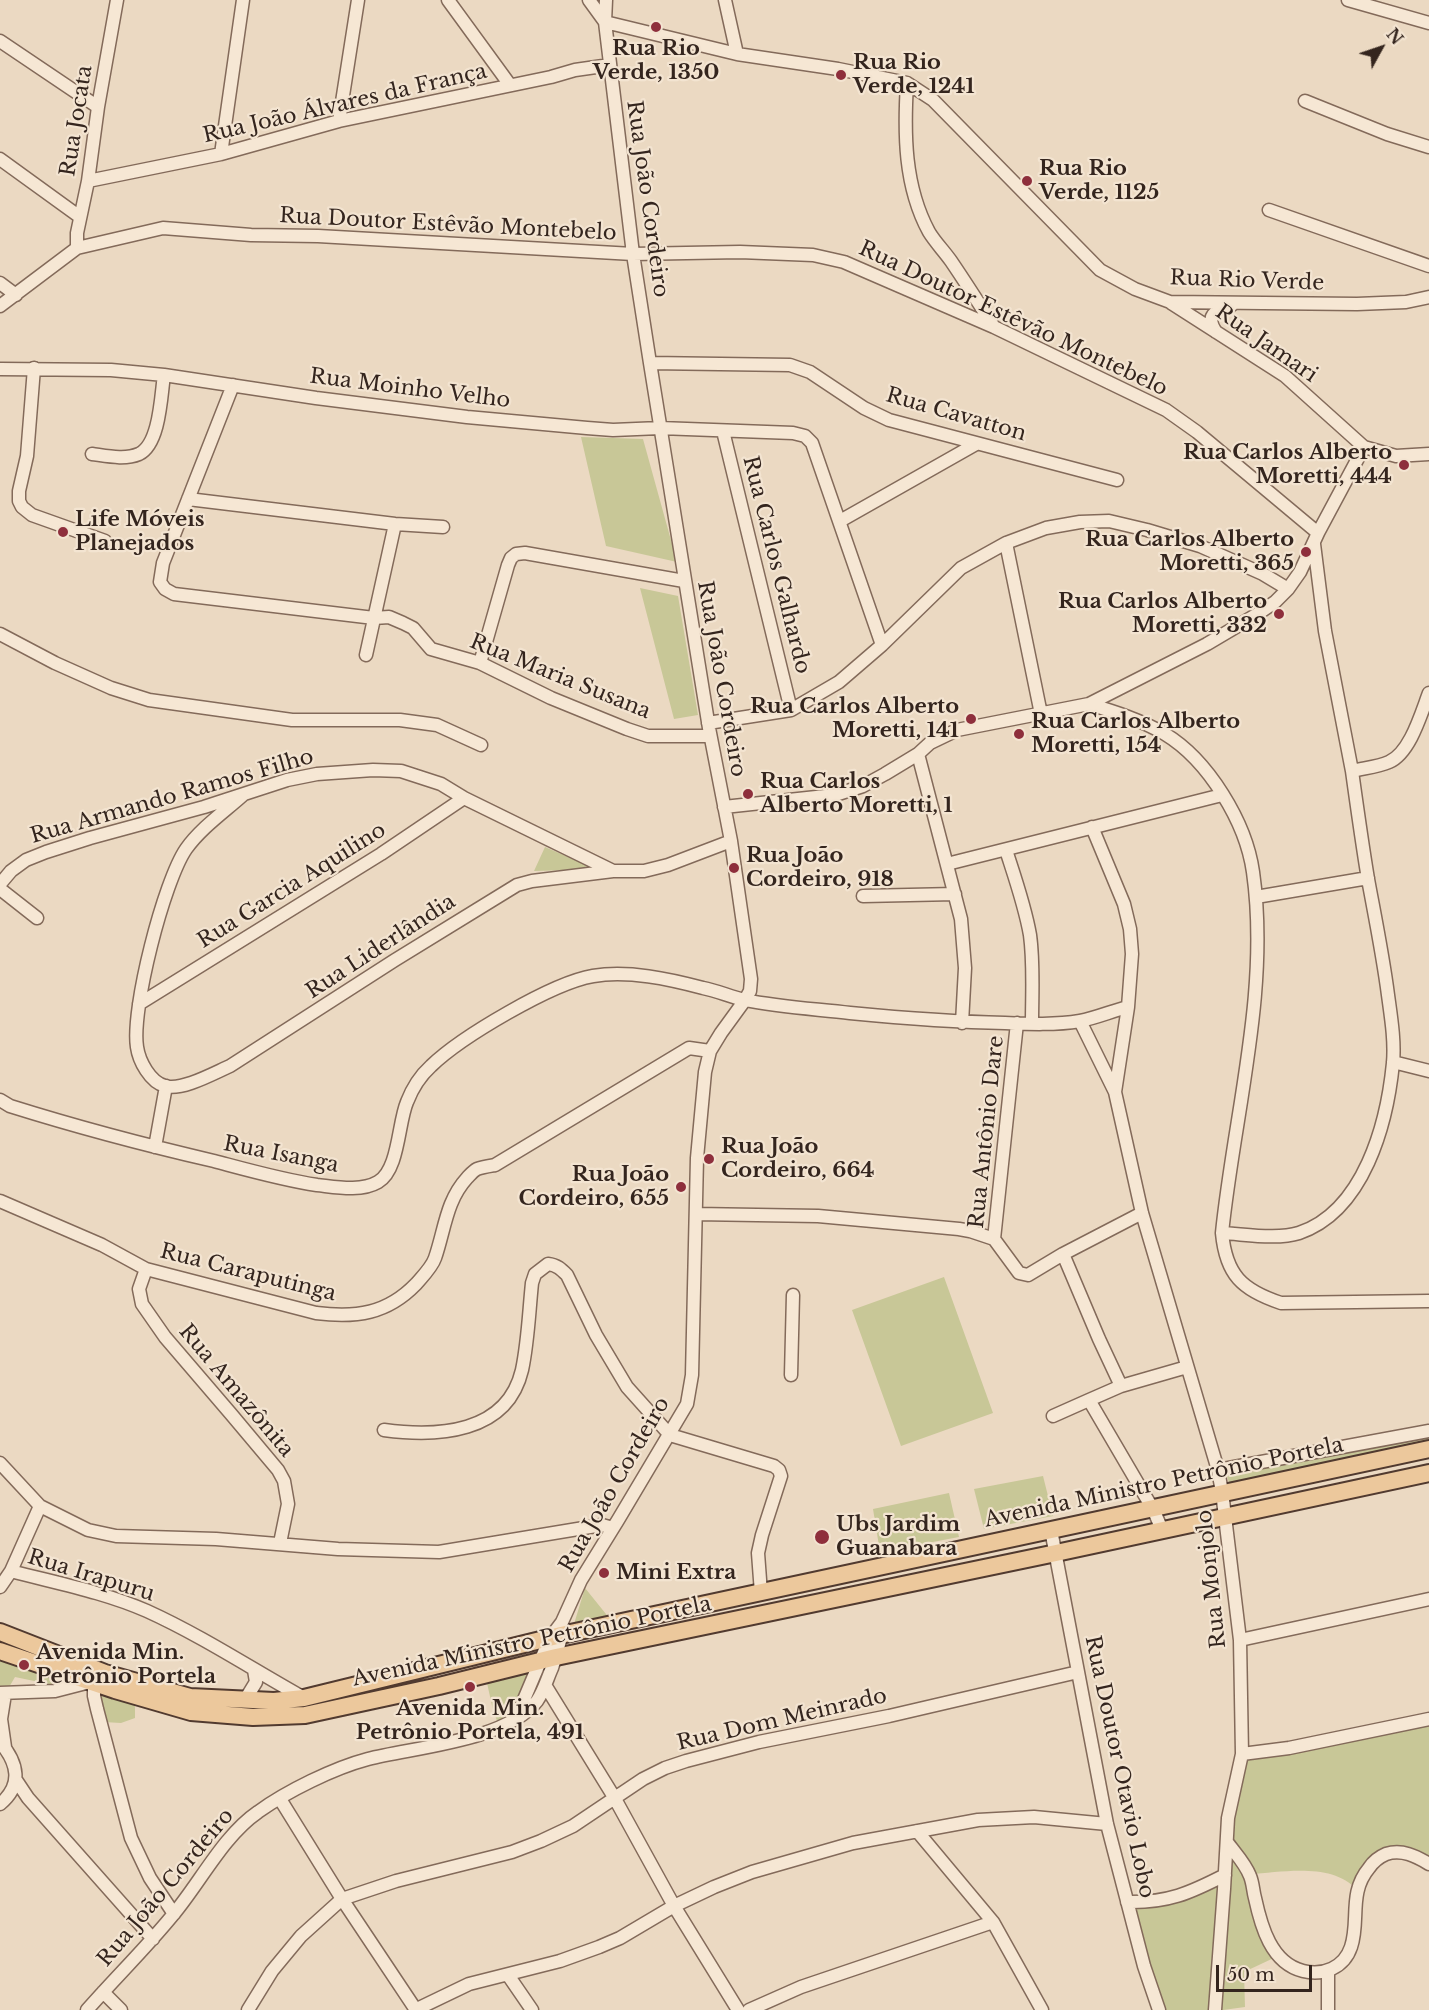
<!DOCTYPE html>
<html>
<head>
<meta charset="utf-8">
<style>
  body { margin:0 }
  #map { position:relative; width:1429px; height:2010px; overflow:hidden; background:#ebd9c2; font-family:"Libre Baskerville",serif }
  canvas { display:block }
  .north { position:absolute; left:1351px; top:18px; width:60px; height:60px; -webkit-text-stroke:4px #f3e4d1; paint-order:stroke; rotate:50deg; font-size:16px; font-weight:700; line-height:24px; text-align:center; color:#34251e }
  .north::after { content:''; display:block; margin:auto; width:21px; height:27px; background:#34251e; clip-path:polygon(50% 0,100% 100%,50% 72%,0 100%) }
  .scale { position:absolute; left:1216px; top:1965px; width:96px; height:27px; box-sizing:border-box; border:3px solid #34251e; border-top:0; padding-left:8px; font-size:18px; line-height:21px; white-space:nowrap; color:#34251e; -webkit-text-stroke:4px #f3e4d1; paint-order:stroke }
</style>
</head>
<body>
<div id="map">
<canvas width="1429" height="2010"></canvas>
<div class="north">N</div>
<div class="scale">50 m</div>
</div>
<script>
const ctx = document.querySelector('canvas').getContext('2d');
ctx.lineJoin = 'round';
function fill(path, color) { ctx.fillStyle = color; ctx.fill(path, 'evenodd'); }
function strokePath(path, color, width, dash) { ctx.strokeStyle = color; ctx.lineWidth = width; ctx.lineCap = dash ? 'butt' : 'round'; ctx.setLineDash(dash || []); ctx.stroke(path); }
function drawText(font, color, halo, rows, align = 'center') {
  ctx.font = font + ' "Libre Baskerville",serif'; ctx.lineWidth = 4.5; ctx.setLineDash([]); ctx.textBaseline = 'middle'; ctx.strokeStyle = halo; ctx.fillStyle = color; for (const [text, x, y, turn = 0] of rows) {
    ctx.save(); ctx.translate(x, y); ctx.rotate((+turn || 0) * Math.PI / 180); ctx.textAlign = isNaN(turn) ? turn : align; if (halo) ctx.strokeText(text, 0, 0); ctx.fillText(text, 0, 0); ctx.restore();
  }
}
fill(new Path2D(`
  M 581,437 L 643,439 L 677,562 L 606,546 Z
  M 640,588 L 678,596 L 698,715 L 674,719 Z
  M 545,847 L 589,866 L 573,870 L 534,871 Z
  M 944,1277 L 993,1413 L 901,1446 L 852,1310 Z
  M 1429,1425 L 1429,1448 L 1232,1491 L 1224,1468 Z
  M 1043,1476 L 1053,1516 L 984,1529 L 974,1489 Z
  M 949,1493 L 959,1537 L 880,1552 L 873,1509 Z
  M 585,1588 L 610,1619 L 574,1624 Z
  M 0,1654 L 44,1671 L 58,1686 L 15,1677 L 5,1694 L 0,1742 Z
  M 542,1660 L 525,1701 L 499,1726 L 493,1710 L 485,1674 Z
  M 98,1690 L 135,1699 L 135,1718 L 121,1723 L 104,1722 Z
  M 1429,1718 L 1429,1864 L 1423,1861 L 1381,1856 L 1357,1890 C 1333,1862 1283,1872 1250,1874 L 1278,1956 L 1244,1972 L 1245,2007 L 1223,2010 L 1159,2010 L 1127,1902 L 1149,1903 L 1225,1875 L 1242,1754 Z`), '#c8c797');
const minor = new Path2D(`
  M 448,0 L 510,85
  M 589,0 L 605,22 L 737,54 L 838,69 L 907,83 L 933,100 L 1100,270 L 1135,289 L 1170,302 L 1357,304 L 1406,302 L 1429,297
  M 725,0 L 737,54
  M 1348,0 L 1429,23
  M 0,41 L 98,107
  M 907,83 C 904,133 904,186 929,232 C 935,242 944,251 951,261 C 966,283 980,305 994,327
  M 1305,101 L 1387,134 L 1429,147
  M 339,121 L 358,0
  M 221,154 L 243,0
  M 0,159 L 80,217
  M 88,181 L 221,154 L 339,121 L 551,77 L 575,70 L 610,65
  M 1269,210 L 1429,266
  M 77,248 L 77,233 L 88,181 L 98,107 L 117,0
  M 0,283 L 16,295
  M 1171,303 L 1285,376 L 1364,447 L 1396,456 L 1429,454
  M 0,306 L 77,248 L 163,228 L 251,235 L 318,236 L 633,254 L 740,252 L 813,255 L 844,262 L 994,327 L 1166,410 L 1197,432 L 1318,533
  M 1216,332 C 1204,314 1217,311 1232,305
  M 650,363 L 790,365 L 810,372 L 864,408 L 889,420 L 1117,480
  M 34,368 L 27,456 L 19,491 L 19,501 L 22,507 L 32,515 L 105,541
  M 0,369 L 111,370 L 164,375 L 316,398 L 467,417 L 587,428 L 613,430 L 660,428 L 793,433 L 805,436 L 812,443 L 882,645
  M 233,385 L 163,563 L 160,582 L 165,589 L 174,594 L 374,618 L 389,617 L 403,623 L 413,628 L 431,649 L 480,663 L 551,698 L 627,729 L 648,736 L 710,736
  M 723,431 L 791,710
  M 92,454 C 107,456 125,460 139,454 C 160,444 161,395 164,375
  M 188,499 L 395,524 L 443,527
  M 840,521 L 976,444
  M 1006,543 L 1041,714
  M 1314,544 L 1325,631 L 1352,771 C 1364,768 1378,767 1389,762 C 1410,753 1421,714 1429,693
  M 0,634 L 55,663 L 111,688 L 149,700 L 292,720 L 400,720 L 437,725 L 481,745
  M 366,655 L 395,524
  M 480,663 L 508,565 L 511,558 L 516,554 L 525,553 L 684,581
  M 1089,704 C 1115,712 1141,720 1165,734 C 1208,760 1246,822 1253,872 C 1270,991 1234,1115 1222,1233 C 1226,1275 1242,1290 1281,1303 L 1429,1301
  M 708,723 L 791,710 L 839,682 L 882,645 L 961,568 L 1006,543 L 1046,528 L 1080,522 L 1109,521 L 1147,530 L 1200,546 L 1263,574 L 1288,589
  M 918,754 L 961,919 L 965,968 L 962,1023
  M 243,795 C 224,812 201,828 186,849 C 164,881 131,1009 137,1047 C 139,1061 150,1082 165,1086 C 182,1091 214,1073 230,1066 L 395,960 L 517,885 L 532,881 L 613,871
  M 724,807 L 835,795 L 863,786 L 885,774 L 918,754 L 930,743 L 957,730 L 1089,704 L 1207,644 L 1256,615 L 1275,602 L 1288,589 L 1300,572 L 1318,533 L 1364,447
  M 1092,827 L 1124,904 L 1130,929 L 1132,954 L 1128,1007 L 1115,1092
  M 1006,850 C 1015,878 1025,906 1030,935 C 1034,964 1032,994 1032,1023
  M 947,864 L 1222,795
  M 0,884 L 11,871 L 26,860 L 46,852 L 90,838 L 204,807 L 287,780 L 317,774 L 373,770 L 401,771 L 441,784 L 464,798 L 613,871 L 644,871 L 668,865 L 731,841
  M 0,889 L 37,918
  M 863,896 L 955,894
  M 1256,897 L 1368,878
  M 139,1004 L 381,854 L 464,798
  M 1080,1021 L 1115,1092 L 1142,1213 L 1218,1470 L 1222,1492 L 1240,1640 L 1242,1754 L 1228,1818 L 1224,1889 L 1215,2010
  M 1017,1023 L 994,1239 L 1019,1273 L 1028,1275 L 1063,1254 L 1142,1213
  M 1393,1062 L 1429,1071
  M 0,1100 L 10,1106 C 77,1127 145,1145 214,1161 C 248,1170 283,1180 317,1185 C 336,1187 361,1192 378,1182 C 399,1170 398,1123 407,1102 C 412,1089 420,1076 431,1066 C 461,1037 552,983 593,976 C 628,970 669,979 703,988 C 718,991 731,997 745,1000 C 779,1007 816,1009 850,1013 C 902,1018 953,1022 1005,1023 C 1030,1024 1056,1025 1080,1021 C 1096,1018 1112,1011 1128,1007
  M 155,1147 L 166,1086
  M 0,1201 L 102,1245 L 146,1269 L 316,1313 C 356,1318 387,1314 416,1284 C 423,1276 432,1267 435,1258 C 445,1229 446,1201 467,1178 C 470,1175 473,1171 477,1169 C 482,1167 489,1166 495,1165 L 689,1048 L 710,1051
  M 696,1214 L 818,1216 L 959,1229 L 970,1231 L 994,1239
  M 1222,1233 C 1244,1234 1277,1240 1299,1233 C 1364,1211 1387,1124 1393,1063 C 1395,1041 1391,1017 1388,995 C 1383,956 1375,917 1368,879 C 1362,843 1357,807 1352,771
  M 1063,1254 L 1099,1339 L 1121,1386 L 1187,1367
  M 146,1269 L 139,1289 L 142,1304 L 165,1337 L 231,1414 L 278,1470 L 284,1481 L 288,1504 L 280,1543
  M 791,1375 L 793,1295
  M 1089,1400 L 1121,1386
  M 1053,1416 L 1089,1400 L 1154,1511 L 1162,1530
  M 384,1430 C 437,1437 507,1434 522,1370 C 528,1342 529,1312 532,1283 L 535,1274 L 548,1264 C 557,1265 561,1269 567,1275 L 596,1335 L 627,1387 L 670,1435 L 774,1466 L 779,1470 L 781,1476 L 762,1535 L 758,1553 L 761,1593
  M 0,1463 L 40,1506 L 88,1530 L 116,1536 L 216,1539 L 338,1549 L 439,1552 L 602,1525 L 613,1528
  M 1218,1470 L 1429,1431
  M 1051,1530 L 1107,1824 L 1144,1966 L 1159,2010
  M 11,1571 C 56,1583 104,1592 147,1611 C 202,1636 252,1669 304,1698
  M 0,1587 L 11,1571 L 40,1506
  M 1240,1640 L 1429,1599
  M 94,1683 L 94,1696 L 97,1709 L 131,1838 L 150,1878 L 174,1914
  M 545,1685 L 614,1797 L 674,1906 L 738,2010
  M 0,1693 L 55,1691 L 90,1682
  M 5,1694 L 1,1719 L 5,1747
  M 245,1700 L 256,1682 L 254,1670
  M 517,1716 L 550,1638 L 562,1622 L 581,1580 L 618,1520 L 687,1404 L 692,1375 L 697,1158 L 705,1072 L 710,1051 L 721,1033 L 745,1000 L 750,991 L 751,979 L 731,841 L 709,728 L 650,363 L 633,254 L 605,22 L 606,0
  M 0,1742 C 18,1763 23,1785 0,1804
  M 1242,1754 L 1289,1748 L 1429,1719
  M 16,1780 L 28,1798 L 153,1939
  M 280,1799 L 342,1899 L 416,2010
  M 917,1831 L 993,1922 L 1042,2010
  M 1227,1842 C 1235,1853 1245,1863 1250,1876 C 1253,1883 1253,1891 1255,1898 C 1261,1926 1271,1963 1303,1971 C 1323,1976 1344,1968 1351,1947 C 1360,1921 1348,1893 1369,1868 C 1373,1862 1379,1857 1386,1854 C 1402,1849 1416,1856 1429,1864
  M 1127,1902 C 1168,1903 1190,1893 1225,1875
  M 1328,1971 L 1328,2010
  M 508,1975 L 532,2010
  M 103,1992 L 121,2010
  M 87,2010 C 115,1978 145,1949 172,1916 C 200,1883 223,1836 258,1812 C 287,1791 334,1768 368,1759 C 415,1747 506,1741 537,1701 C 544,1691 547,1679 552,1668 C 556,1655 561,1642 562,1628
  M 248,2010 L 272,1971 L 301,1936 L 342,1899 L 396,1881 L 512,1852 L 541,1841 L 573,1826 L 643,1779 L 665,1768 L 686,1761 L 759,1742 L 889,1716 L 1078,1672
  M 415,2010 L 469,1984 L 560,1961 L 599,1947 L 620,1938 L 674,1906 L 714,1887 L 752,1872 L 853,1843 L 978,1820 L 1034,1817 L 1107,1824
  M 749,2010 L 801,1987 L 993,1922`);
const major = new Path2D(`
  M 0,1632 L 105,1673 L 190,1697 L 274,1701 L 304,1698 L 561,1635 L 1429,1449
  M 0,1651 L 115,1690 L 191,1712 L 253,1717 L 305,1715 L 439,1686 L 556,1657 L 1056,1553 L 1429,1473`);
strokePath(minor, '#836a5a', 15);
strokePath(major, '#513a2f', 20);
strokePath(minor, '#f6e7d4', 12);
strokePath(major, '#ecc89c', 16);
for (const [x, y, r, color] of [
  [656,27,6,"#8e2f3c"],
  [841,75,6,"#8e2f3c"],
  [1027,181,6,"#8e2f3c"],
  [1404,465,6,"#8e2f3c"],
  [63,532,6,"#8e2f3c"],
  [1306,552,6,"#8e2f3c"],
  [1279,614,6,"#8e2f3c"],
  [971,719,6,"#8e2f3c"],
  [1019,734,6,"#8e2f3c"],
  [748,794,6,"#8e2f3c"],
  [734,868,6,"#8e2f3c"],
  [709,1159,6,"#8e2f3c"],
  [681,1187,6,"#8e2f3c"],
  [822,1537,8,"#8e2f3c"],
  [604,1573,6,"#8e2f3c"],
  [24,1665,6,"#8e2f3c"],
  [470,1687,6,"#8e2f3c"]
]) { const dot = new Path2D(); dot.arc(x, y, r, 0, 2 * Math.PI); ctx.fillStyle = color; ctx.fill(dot); strokePath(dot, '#f3e4d1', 2); }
drawText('bold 21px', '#34251e', '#f3e4d1', [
  ["Rua Rio",656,49,"center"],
  ["Verde, 1350",656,73,"center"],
  ["Rua Rio",853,63],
  ["Verde, 1241",853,87],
  ["Rua Rio",1039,169],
  ["Verde, 1125",1039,193],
  ["Rua Carlos Alberto",1392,453,"right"],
  ["Moretti, 444",1392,477,"right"],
  ["Life Móveis",75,520],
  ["Planejados",75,544],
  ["Rua Carlos Alberto",1294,540,"right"],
  ["Moretti, 365",1294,564,"right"],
  ["Rua Carlos Alberto",1267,602,"right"],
  ["Moretti, 332",1267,626,"right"],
  ["Rua Carlos Alberto",959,707,"right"],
  ["Moretti, 141",959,731,"right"],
  ["Rua Carlos Alberto",1031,722],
  ["Moretti, 154",1031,746],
  ["Rua Carlos",760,782],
  ["Alberto Moretti, 1",760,806],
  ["Rua João",746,856],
  ["Cordeiro, 918",746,880],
  ["Rua João",721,1147],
  ["Cordeiro, 664",721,1171],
  ["Rua João",669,1175,"right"],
  ["Cordeiro, 655",669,1199,"right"],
  ["Ubs Jardim",836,1525],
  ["Guanabara",836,1549],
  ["Mini Extra",616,1573],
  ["Avenida Min.",36,1653],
  ["Petrônio Portela",36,1677],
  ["Avenida Min.",470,1709,"center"],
  ["Petrônio Portela, 491",470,1733,"center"]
], 'left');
drawText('21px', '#34251e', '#f3e4d1', [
  ["Rua João Álvares da França",345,104,-13],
  ["Rua Jocata",77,121,-81],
  ["Rua João Cordeiro",647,199,82],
  ["Rua Doutor Estêvão Montebelo",448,225,3],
  ["Rua Rio Verde",1247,281,2],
  ["Rua Doutor Estêvão Montebelo",1013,319,25],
  ["Rua Jamari",1266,344,35],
  ["Rua Moinho Velho",410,389,7],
  ["Rua Cavatton",956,415,16],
  ["Rua Carlos Galhardo",776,565,76],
  ["Rua Maria Susana",560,677,22],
  ["Rua João Cordeiro",721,679,80],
  ["Rua Armando Ramos Filho",172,797,-16],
  ["Rua Garcia Aquilino",292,886,-32],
  ["Rua Liderlândia",381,947,-33],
  ["Rua Antônio Dare",987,1132,-84],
  ["Rua Isanga",281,1155,11],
  ["Rua Caraputinga",248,1273,14],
  ["Rua Amazônita",236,1391,50],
  ["Avenida Ministro Petrônio Portela",1164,1483,-12],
  ["Rua João Cordeiro",615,1485,-60],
  ["Rua Irapuru",91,1576,17],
  ["Rua Monjolo",1212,1579,-96],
  ["Avenida Ministro Petrônio Portela",532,1642,-12],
  ["Rua Dom Meinrado",782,1720,-13],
  ["Rua Doutor Otavio Lobo",1119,1767,78],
  ["Rua João Cordeiro",166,1888,-50]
]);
</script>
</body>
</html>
